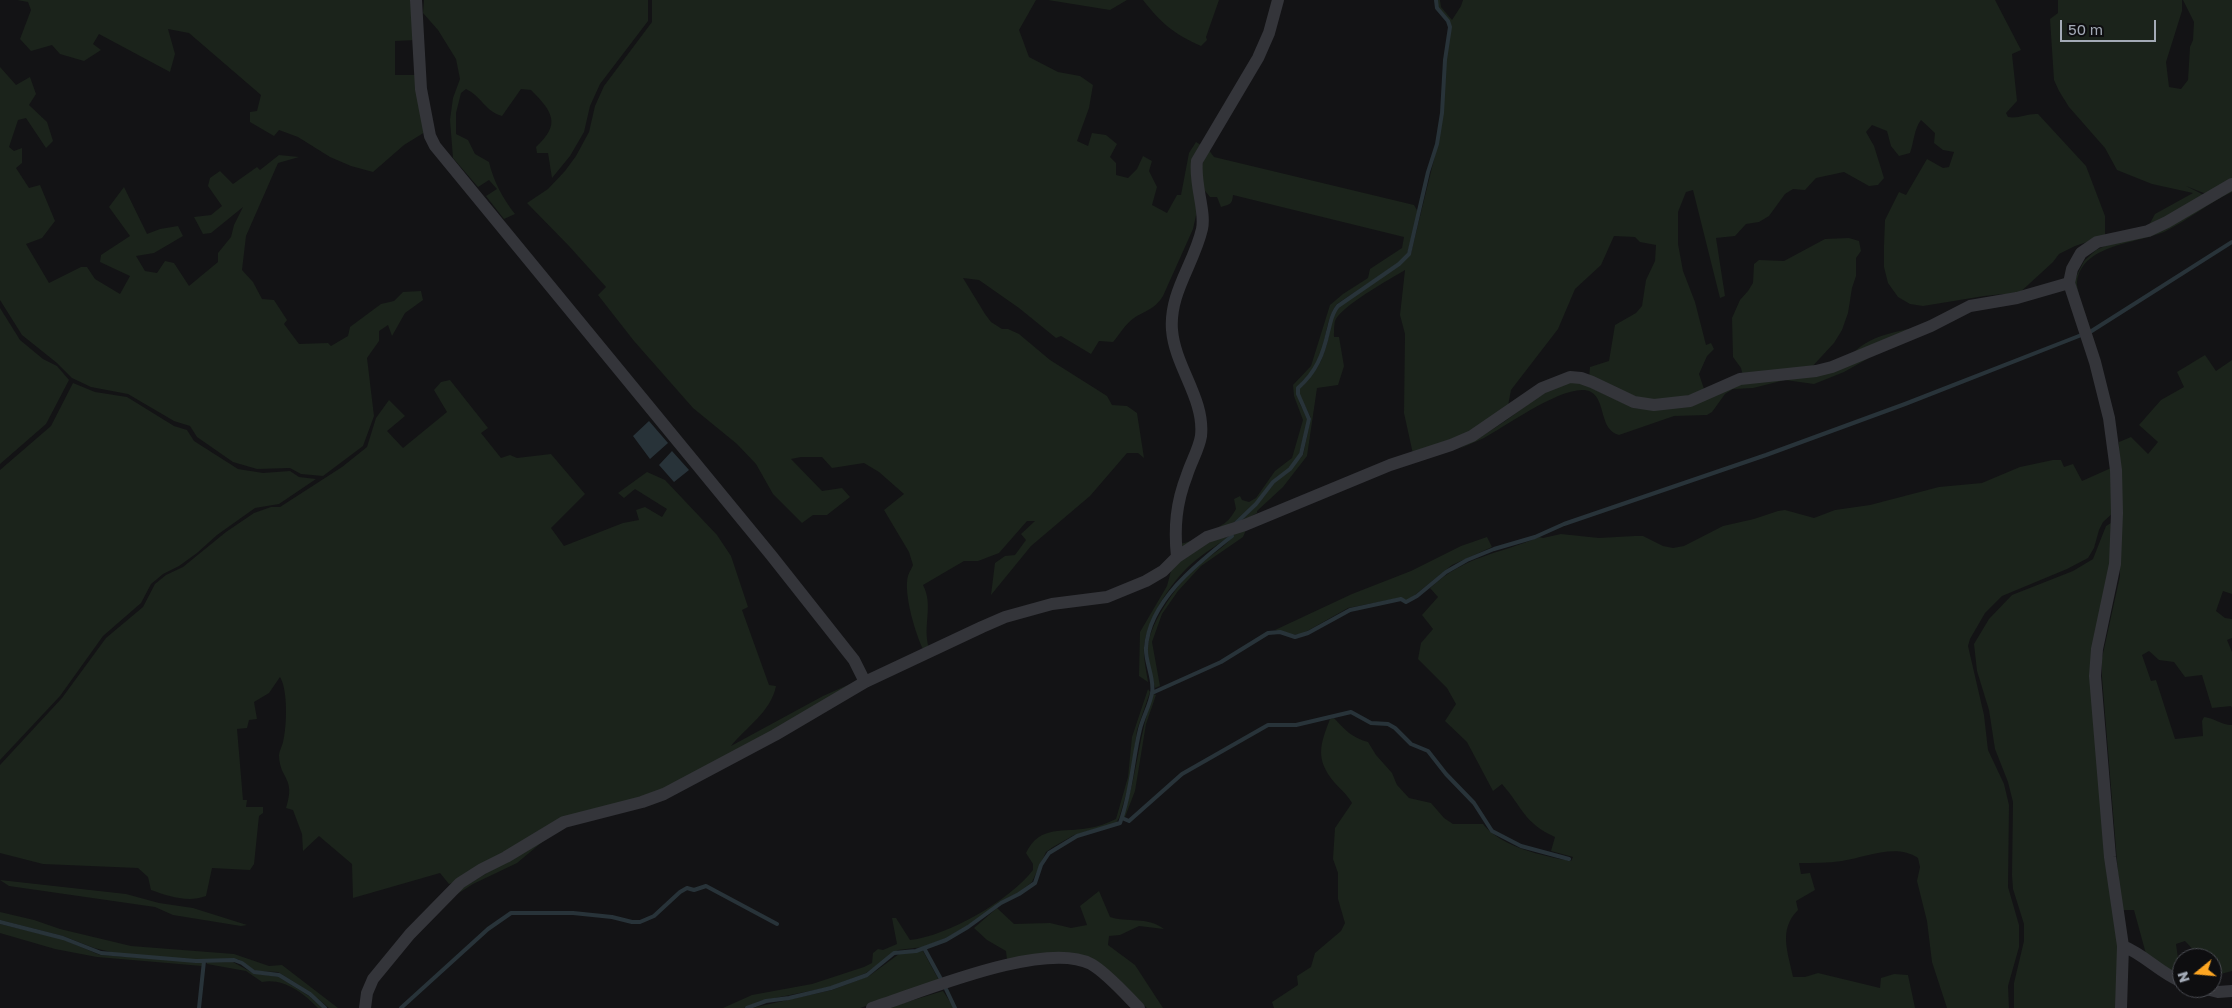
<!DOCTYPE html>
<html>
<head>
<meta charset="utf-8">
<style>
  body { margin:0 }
  #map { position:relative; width:2232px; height:1008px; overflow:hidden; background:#131315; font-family:"Golos Text",sans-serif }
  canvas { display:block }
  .north { position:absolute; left:2172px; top:948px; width:50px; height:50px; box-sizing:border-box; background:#0e0e10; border:1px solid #4a4c52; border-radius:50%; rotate:253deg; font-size:14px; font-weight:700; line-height:20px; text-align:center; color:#a3aab6 }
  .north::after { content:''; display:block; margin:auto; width:18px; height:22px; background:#fda622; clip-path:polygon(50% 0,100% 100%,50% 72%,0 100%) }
  .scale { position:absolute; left:2060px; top:20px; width:96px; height:22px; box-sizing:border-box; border:2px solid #a3aab6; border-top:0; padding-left:6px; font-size:15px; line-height:18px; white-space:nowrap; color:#a3aab6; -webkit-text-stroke:4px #0e0e10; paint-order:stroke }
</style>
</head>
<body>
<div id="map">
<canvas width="2232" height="1008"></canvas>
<div class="north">N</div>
<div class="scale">50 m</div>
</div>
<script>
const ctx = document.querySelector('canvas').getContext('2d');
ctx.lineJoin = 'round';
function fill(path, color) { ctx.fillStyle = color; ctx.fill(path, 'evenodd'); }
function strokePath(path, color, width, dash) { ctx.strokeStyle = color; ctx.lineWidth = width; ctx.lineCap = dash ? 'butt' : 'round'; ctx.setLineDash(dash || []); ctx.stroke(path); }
fill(new Path2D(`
  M 17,0 L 414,0 L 416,40 L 395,41 L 395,75 L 417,75 L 425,132 L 404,145 L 373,172 L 351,166 L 330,157 L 298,137 L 279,130 L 274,136 L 250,122 L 250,112 L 257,111 L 261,95 L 189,33 L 168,29 L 175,54 L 170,72 L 99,34 L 93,44 L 101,50 L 84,61 L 60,54 L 52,45 L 31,51 L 20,39 L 31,10 L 28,2 Z
  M 424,0 L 648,0 L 648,21 L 600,84 L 590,106 L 584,132 L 570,156 L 552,178 L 548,153 L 537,153 L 536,147 C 561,124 553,112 531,90 L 521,89 L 502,116 C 486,112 481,96 466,89 L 461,93 L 456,113 L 456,134 L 468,140 L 475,154 L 489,162 C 493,180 503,199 515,214 L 504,219 L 486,196 L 497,189 L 489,180 L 478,187 L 453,158 L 450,120 L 453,98 L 460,79 L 456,59 L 438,30 L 423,13 Z
  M 652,0 L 1036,0 L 1019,30 L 1029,57 L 1058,72 L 1080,76 L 1093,85 L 1089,108 L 1077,141 L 1088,146 L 1092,133 L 1106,135 L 1117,144 L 1110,157 L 1116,163 L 1116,175 L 1128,178 L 1137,169 L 1143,156 L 1152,161 L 1149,171 L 1157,187 L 1152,205 L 1167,213 L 1177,195 L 1181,195 L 1189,153 L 1196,142 L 1201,145 L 1197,211 L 1193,229 L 1163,296 C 1154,310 1146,310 1134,318 C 1126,323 1119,335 1113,342 L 1099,341 L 1091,354 L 1061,336 L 1056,338 L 1019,308 L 979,280 L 963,278 L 985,314 L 991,322 L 1002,329 L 1008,329 L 1019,334 L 1050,360 L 1107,396 L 1112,405 L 1127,406 L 1137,413 L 1144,458 L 1138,453 L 1127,453 L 1090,496 L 1031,546 L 991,595 L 995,563 L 1005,556 L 1015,555 L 1026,540 L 1021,534 L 1035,521 L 1027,521 L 999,553 L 978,561 L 964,561 L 923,585 C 934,606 922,626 929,648 L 924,651 C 916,636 903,593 908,576 C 909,572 912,568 913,565 L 909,552 L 884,510 L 904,494 L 879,472 L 864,463 L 832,468 L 822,457 L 801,457 L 791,459 L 822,491 L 842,488 L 850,497 L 827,515 L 813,515 L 802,523 L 773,494 L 756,464 L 737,444 L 693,408 L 634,341 L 598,295 L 606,287 L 569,246 L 527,203 L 548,189 L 565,171 L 576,156 L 589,132 L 595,106 L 604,86 L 652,22 Z
  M 1048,0 L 1127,0 L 1110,10 Z
  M 1143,0 L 1219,0 L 1206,37 L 1207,40 L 1201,46 C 1174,34 1161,23 1143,0 Z
  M 1437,0 L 1440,0 L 1441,7 L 1452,20 L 1461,6 L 1463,0 L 1995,0 L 2021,50 L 2012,54 L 2017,101 L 2006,113 L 2008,117 C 2018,119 2028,113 2038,114 L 2086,166 L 2105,216 L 2105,236 L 2075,246 L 2059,254 L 2053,262 L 2016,296 L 2003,294 L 1984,296 L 1923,306 L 1910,304 L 1898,297 L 1888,283 L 1884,267 L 1884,246 L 1885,220 L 1899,192 L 1906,195 L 1927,159 L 1943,168 L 1949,167 L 1954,152 L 1943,150 L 1934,143 L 1935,133 L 1921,120 C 1914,129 1914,142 1910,153 L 1899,156 L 1891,146 L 1887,131 L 1872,125 L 1866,132 L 1874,146 L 1884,178 L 1878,185 L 1869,186 L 1844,172 L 1816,178 L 1805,190 L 1793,189 L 1785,194 L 1769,216 L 1759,222 L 1746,224 L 1735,236 L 1716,238 L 1725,296 L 1720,298 L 1693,190 L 1686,192 L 1678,212 L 1678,244 L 1683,271 L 1695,302 L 1706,345 L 1711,343 L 1714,349 L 1707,356 L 1699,374 L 1705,392 L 1653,403 L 1589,379 L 1590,367 L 1609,361 L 1615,325 L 1636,313 L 1642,306 L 1646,280 L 1655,261 L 1656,245 L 1640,242 L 1635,237 L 1614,236 L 1601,265 L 1575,289 L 1558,329 L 1511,390 L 1507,411 L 1479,428 L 1413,454 L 1404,413 L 1405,334 L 1400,315 L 1405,270 C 1390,279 1341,306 1335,321 C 1334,325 1334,332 1334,337 L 1339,337 L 1344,366 L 1338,385 L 1317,388 L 1307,456 L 1283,487 L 1257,511 L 1257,513 L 1237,525 L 1258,504 L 1275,482 L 1290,470 L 1303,455 L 1311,418 L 1299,394 L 1300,388 L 1315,371 L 1321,361 L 1327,344 L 1333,314 L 1340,305 L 1400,265 L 1411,253 L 1438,143 L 1443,112 L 1446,60 L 1451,27 L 1449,20 L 1439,9 Z
  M 2058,0 L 2182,0 L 2182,11 L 2166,62 L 2169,87 L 2181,89 L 2188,80 L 2190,47 L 2193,40 L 2194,22 L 2183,0 L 2232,0 L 2232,180 L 2206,194 L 2186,186 L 2166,171 L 2186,186 L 2204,195 L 2148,227 L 2155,214 L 2193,193 L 2152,184 L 2117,170 L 2105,148 L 2069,107 L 2059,91 L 2054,80 L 2050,19 L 2058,13 Z
  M 0,67 L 16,85 L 30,77 L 36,94 L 29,105 L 47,122 L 53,141 L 46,148 L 26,118 L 18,120 L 9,147 L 14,151 L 22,148 L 22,163 L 16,168 L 29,188 L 40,185 L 55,221 L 42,238 L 26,244 L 49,283 L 81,267 L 87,267 L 95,279 L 120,294 L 130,276 L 100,262 L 101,255 L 130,236 L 109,207 L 124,187 L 147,234 L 160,229 L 178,226 L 183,236 L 154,253 L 136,256 L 145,271 L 157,273 L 165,261 L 174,263 L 189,286 L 218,262 L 218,253 L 231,237 L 234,225 L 243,207 L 211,233 L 203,234 L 194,217 L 211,215 L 222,206 L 208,186 L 210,178 L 220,171 L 233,184 L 257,167 L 260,170 L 279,155 L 299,157 L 278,163 L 246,236 L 242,270 L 253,282 L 262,299 L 274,300 L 287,320 L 284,324 L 299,344 L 328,343 L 331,346 L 348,336 L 350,327 L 381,304 L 394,301 L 403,292 L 421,291 L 423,300 L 405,313 L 392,336 L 388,325 L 379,331 L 379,341 L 367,358 L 374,416 L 363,446 L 323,476 L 301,474 L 290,468 L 257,469 L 233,462 L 197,437 L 190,426 L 174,421 L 128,394 L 91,387 L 72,378 L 57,363 L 22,335 L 0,300 Z
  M 1208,149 L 1214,157 L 1414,205 L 1418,212 L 1407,255 L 1398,263 L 1337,304 C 1324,321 1327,344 1317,363 C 1312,372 1299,383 1296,391 L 1300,404 L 1308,419 L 1299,454 L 1288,469 L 1271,482 L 1255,503 L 1232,524 L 1179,551 L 1178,543 C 1187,546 1219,528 1226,522 C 1230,519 1233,514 1236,509 L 1234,499 L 1240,496 L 1242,500 L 1249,502 L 1256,498 L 1275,471 L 1292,458 L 1303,420 L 1294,396 L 1293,385 L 1311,366 L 1330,305 L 1343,294 L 1368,278 L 1370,269 L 1402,248 L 1404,237 L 1233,195 C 1232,205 1230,204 1221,207 L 1217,197 L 1210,197 L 1201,186 L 1198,176 Z
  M 2232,188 L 2232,192 C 2209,203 2189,219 2166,231 C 2139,244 2082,243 2077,282 C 2076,290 2088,321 2091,330 L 2074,281 L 2084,261 L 2096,250 Z
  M 1849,238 L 1859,241 L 1861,251 L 1856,258 L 1856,276 L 1852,288 L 1848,313 L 1842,330 L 1834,343 L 1809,370 L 1743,376 L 1741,368 L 1733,357 L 1732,318 L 1740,300 L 1748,291 L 1753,283 L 1754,264 L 1759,260 L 1784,261 L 1825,239 Z
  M 0,308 L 20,340 L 43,359 L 57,366 L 69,380 L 46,424 L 0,464 Z
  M 1920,326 L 1850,356 C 1871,334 1891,334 1920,326 Z
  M 2205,355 L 2216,371 L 2232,360 L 2232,594 L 2223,591 L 2216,611 L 2225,618 L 2232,619 L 2232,638 L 2227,640 L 2232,652 L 2232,708 L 2231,706 L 2212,708 L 2202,675 L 2185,677 L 2174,662 L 2159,660 L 2149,651 L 2142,655 L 2151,681 L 2156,680 L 2175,739 L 2203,736 L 2202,721 L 2204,717 C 2215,718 2221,725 2232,725 L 2232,971 L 2217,975 L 2212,970 L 2212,958 L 2201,958 L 2185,941 L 2176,944 L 2181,979 L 2146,954 L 2134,910 L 2121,910 L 2102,677 L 2102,658 L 2120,576 L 2119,442 L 2131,437 L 2148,454 L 2158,442 L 2139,425 L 2161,400 L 2184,387 L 2177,372 Z
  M 1869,358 L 1844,372 L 1814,384 L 1785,380 L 1753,388 L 1733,389 L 1725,394 L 1712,412 L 1707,415 L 1674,416 L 1619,435 C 1599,430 1606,400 1591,392 C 1569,380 1505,427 1484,438 C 1476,442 1467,445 1459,449 C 1475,440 1491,431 1505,421 C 1529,405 1550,383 1579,382 L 1634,408 L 1659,410 L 1743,381 Z
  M 450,380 L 488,428 L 481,433 L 501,458 L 510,455 L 517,458 L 551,454 L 585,494 L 551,528 L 564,546 L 623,523 L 639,520 L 636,510 L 645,507 L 662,517 L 667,509 L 635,489 L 624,498 L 618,493 L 647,472 L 665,480 L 717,535 L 731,556 L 748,607 L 742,610 L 769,685 L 776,686 C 771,712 746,727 731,746 L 823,696 L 850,684 L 819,706 L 664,792 L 583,813 L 460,880 L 449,884 L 440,873 L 353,898 L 352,864 L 319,836 L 303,851 L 302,834 L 293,810 L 286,808 C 296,777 280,780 279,756 C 279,751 282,747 283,742 C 287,726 288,690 280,677 L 269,693 L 254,702 L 257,719 L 249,720 L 247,728 L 237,729 L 243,800 L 247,800 L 246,807 L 263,807 L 263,813 L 259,816 L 254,864 L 250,870 L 212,868 L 206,896 C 188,903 168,896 151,890 L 148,877 L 138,868 L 43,864 L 0,853 L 0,765 L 62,698 L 106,638 L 143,607 L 155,584 L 166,575 L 183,567 L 226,532 L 254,513 L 271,507 L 280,507 L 342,467 L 367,447 L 376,418 L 389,400 L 405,416 L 387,431 L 403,448 L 447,412 L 434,390 L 441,382 Z
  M 73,383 L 95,392 L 127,397 L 174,426 L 187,430 L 194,441 L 238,469 L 263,473 L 290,471 L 299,477 L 316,479 L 279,504 L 255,508 L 217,535 L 197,553 L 179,566 L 163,574 L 151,584 L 141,603 L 103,636 L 60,696 L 0,760 L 0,470 L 51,426 Z
  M 2053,460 L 2061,460 L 2064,467 L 2073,464 L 2082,481 L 2111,468 L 2114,512 L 2103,522 L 2099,530 L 2094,548 L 2088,558 L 2067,569 L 2002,596 L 1985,613 L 1970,639 L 1968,646 L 1984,715 L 1988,750 L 2004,784 L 2009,805 L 2008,887 L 2019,925 L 2019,947 L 2008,986 L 2009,1008 L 1947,1008 L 1932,962 L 1927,921 L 1917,881 L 1920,867 L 1918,858 C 1896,843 1866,857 1842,861 C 1828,863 1813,863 1799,863 L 1801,874 L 1810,873 L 1815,890 L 1796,901 L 1798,910 C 1778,930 1788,952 1793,977 L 1805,977 L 1818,973 L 1880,988 L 1881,978 L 1894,974 L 1908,975 L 1915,1008 L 1274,1008 L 1272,1002 L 1298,985 L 1297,976 L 1311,967 L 1315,953 L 1341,931 L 1345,923 L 1338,899 L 1338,873 L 1333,859 L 1335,828 L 1352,803 C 1346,793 1341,790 1334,782 C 1315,759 1320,745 1330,719 L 1334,718 C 1344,729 1352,738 1368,742 L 1376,755 L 1392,773 L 1397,785 L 1409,798 L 1431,803 L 1444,818 L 1453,824 L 1483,824 C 1501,847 1543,856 1571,861 L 1573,857 L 1551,851 L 1555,837 C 1524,823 1523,808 1502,784 L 1493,791 L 1467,742 L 1445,721 L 1456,704 L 1447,688 L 1418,659 L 1421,643 L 1433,629 L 1422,615 L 1438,597 L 1430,588 C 1466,555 1497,555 1539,537 L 1543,538 L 1561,534 L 1599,538 L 1635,536 L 1643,536 L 1663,546 L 1673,548 L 1684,546 L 1723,526 L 1754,519 L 1778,511 L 1785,510 L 1814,518 L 1835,510 L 1870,505 L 1939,487 L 1982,483 L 2020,467 Z
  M 2111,523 L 2112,561 L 2094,648 L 2117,932 L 2118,1008 L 2014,1008 L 2014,983 L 2024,941 L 2024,924 L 2013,889 L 2012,875 L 2013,802 L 2008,782 L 1995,749 L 1989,710 L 1977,671 L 1974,644 L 1989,619 L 2012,595 L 2073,571 L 2093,559 L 2106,526 Z
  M 1246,530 L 1243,537 L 1201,566 L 1178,591 L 1162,614 L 1152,642 L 1160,686 L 1155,688 C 1152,675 1147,660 1148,646 C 1150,622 1180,580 1198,565 C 1212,554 1226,547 1236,532 Z
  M 1230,536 C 1219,544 1207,551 1196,560 C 1174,577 1151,613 1145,640 C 1142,654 1146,668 1148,682 L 1139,676 L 1140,632 L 1167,586 L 1171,571 L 1182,558 L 1207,542 Z
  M 1487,537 L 1492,547 L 1452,565 L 1410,599 L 1406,600 L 1399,598 L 1348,608 L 1302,634 L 1290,635 L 1275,630 L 1352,594 L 1411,571 L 1461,546 Z
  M 1148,689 L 1150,692 L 1137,730 L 1130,781 L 1119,818 L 1116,823 L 1074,835 L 1053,847 L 1046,852 L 1032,882 L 1018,893 L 999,902 L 984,916 L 946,938 L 923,947 L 898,950 L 866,973 L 830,987 L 760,1001 L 744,1008 L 723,1008 L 752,995 L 812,984 L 864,967 L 872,963 L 873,953 L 878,949 L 883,950 L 897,944 L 892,918 L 896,918 L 910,940 C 948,936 1010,900 1033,870 L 1033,864 L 1026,853 C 1040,824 1064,833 1089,828 C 1098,827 1107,823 1116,819 L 1128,777 L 1132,737 Z
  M 1153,694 L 1156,695 L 1146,724 L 1135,791 L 1125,817 L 1123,817 C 1137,776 1139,734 1153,694 Z
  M 553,833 L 517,863 L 473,884 L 451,898 L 459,890 Z
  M 0,880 L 126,894 L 159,903 L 193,908 L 247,925 L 241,926 L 173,915 L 155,907 L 9,886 Z
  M 1099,891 L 1110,917 C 1128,923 1147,916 1164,929 L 1139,926 L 1120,935 L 1109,936 L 1108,945 L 1135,965 L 1163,1008 L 1147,1008 L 1122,984 L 1095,964 L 1007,960 L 1006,951 L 987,940 L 974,928 L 997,908 L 1014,924 L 1050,923 L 1071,928 L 1087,925 L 1080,906 Z
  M 0,912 L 34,920 L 60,929 L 131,946 L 234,954 L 269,966 L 282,965 L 338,1008 L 329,1008 L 310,992 L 278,972 L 255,971 L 238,959 L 195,960 L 115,953 L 94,948 L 63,936 L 0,920 Z
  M 0,924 L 62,939 L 100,955 L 203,962 L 202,966 L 97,957 L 55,949 L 0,933 Z
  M 923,951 L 940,982 L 860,1008 L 752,1008 L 832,990 L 869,976 L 899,954 Z
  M 207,962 L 233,962 L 253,973 L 279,977 L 309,996 L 323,1008 L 318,1008 C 303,993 284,978 262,982 L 246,971 L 207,964 Z
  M 943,991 L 954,1008 L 887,1008 Z`), '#1b231b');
fill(new Path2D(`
  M 649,421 L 668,443 L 650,459 L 633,436 Z
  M 672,451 L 689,470 L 674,482 L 659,465 Z`), '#283339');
strokePath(new Path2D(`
  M 2090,332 L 2232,242
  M 1235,524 L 1256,504 L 1273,482 L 1290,469 L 1301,454 L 1309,419 L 1298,394 L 1298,388 C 1316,372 1323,355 1328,332 C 1331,322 1331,314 1338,306 L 1399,264 L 1409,254 L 1428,172 L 1437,144 L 1442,113 L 1445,60 L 1450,27 L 1448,21 L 1437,8 L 1436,0
  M 1152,693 L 1221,662 L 1268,633 L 1280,632 L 1295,637 L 1308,633 L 1350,610 L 1401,599 L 1406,602 L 1417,596 L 1446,572 L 1467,560 L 1494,549 L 1535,537 L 1564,524 L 1766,455 L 1905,404 L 2084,334
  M 1122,818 L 1129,821 L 1182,774 L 1268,725 L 1296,725 L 1351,712 L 1371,723 L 1388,724 L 1395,728 L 1411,744 L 1428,751 L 1446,774 L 1474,803 L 1492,831 L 1521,846 L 1569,859
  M 0,922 L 63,938 L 101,953 L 196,961 L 234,960 L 242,963 L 254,972 L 279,975 L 310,994 L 325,1008
  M 924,948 L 942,981
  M 946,989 L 955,1008
  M 199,1008 L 204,961
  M 401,1008 L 488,929 L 511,913 L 573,913 L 612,917 L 632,922 L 640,922 L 654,916 L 680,892 L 687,888 L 694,890 L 706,886 L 777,924
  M 747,1008 L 766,1001 L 789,998 L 831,988 L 867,975 L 894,953 L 916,951 L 946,940 L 968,927 L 1001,903 L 1019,894 L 1035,883 L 1041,865 L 1049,853 L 1077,836 L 1120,823 C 1132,790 1132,762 1140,729 C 1143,717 1150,705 1152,693 C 1155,679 1145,662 1146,648 C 1149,600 1199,562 1232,536`), '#283339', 4);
strokePath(new Path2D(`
  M 416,0 L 421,89 L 430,136 L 435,146 L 771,555 L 854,660 L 865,682
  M 1177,557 C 1174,528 1176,503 1187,475 C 1191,462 1199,449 1201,436 C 1205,399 1175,367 1172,330 C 1169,293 1194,264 1202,229 C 1206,211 1194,184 1197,161 L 1258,58 L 1269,33 L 1278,0
  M 2123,946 C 2145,955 2160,973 2182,982
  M 2202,988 L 2218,992 L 2232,991
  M 365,1008 L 367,993 L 373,979 L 410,934 L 460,883 L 482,869 L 506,857 L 564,822 L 642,802 L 664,794 L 775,735 L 865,682 L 982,627 L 1005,617 L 1052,604 L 1107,597 L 1146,581 L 1163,571 L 1177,557 L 1207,537 L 1245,525 L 1390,465 L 1451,445 L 1472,436 L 1542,388 L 1570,377 L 1581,378 L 1592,382 L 1634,402 L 1654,405 L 1690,401 L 1740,379 L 1816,371 L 1832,367 L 1931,326 L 1970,306 L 2017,298 L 2069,283
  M 872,1008 C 922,992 1044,940 1091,964 C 1107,973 1126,995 1139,1008
  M 2121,1008 L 2123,946 L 2110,857 L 2095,676 L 2097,649 L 2115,564 L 2117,513 L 2116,470 L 2109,418 L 2095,362 L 2069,283 L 2072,269 L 2081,253 L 2097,242 L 2148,231 L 2167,222 L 2232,184`), '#34353a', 12);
</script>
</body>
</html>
